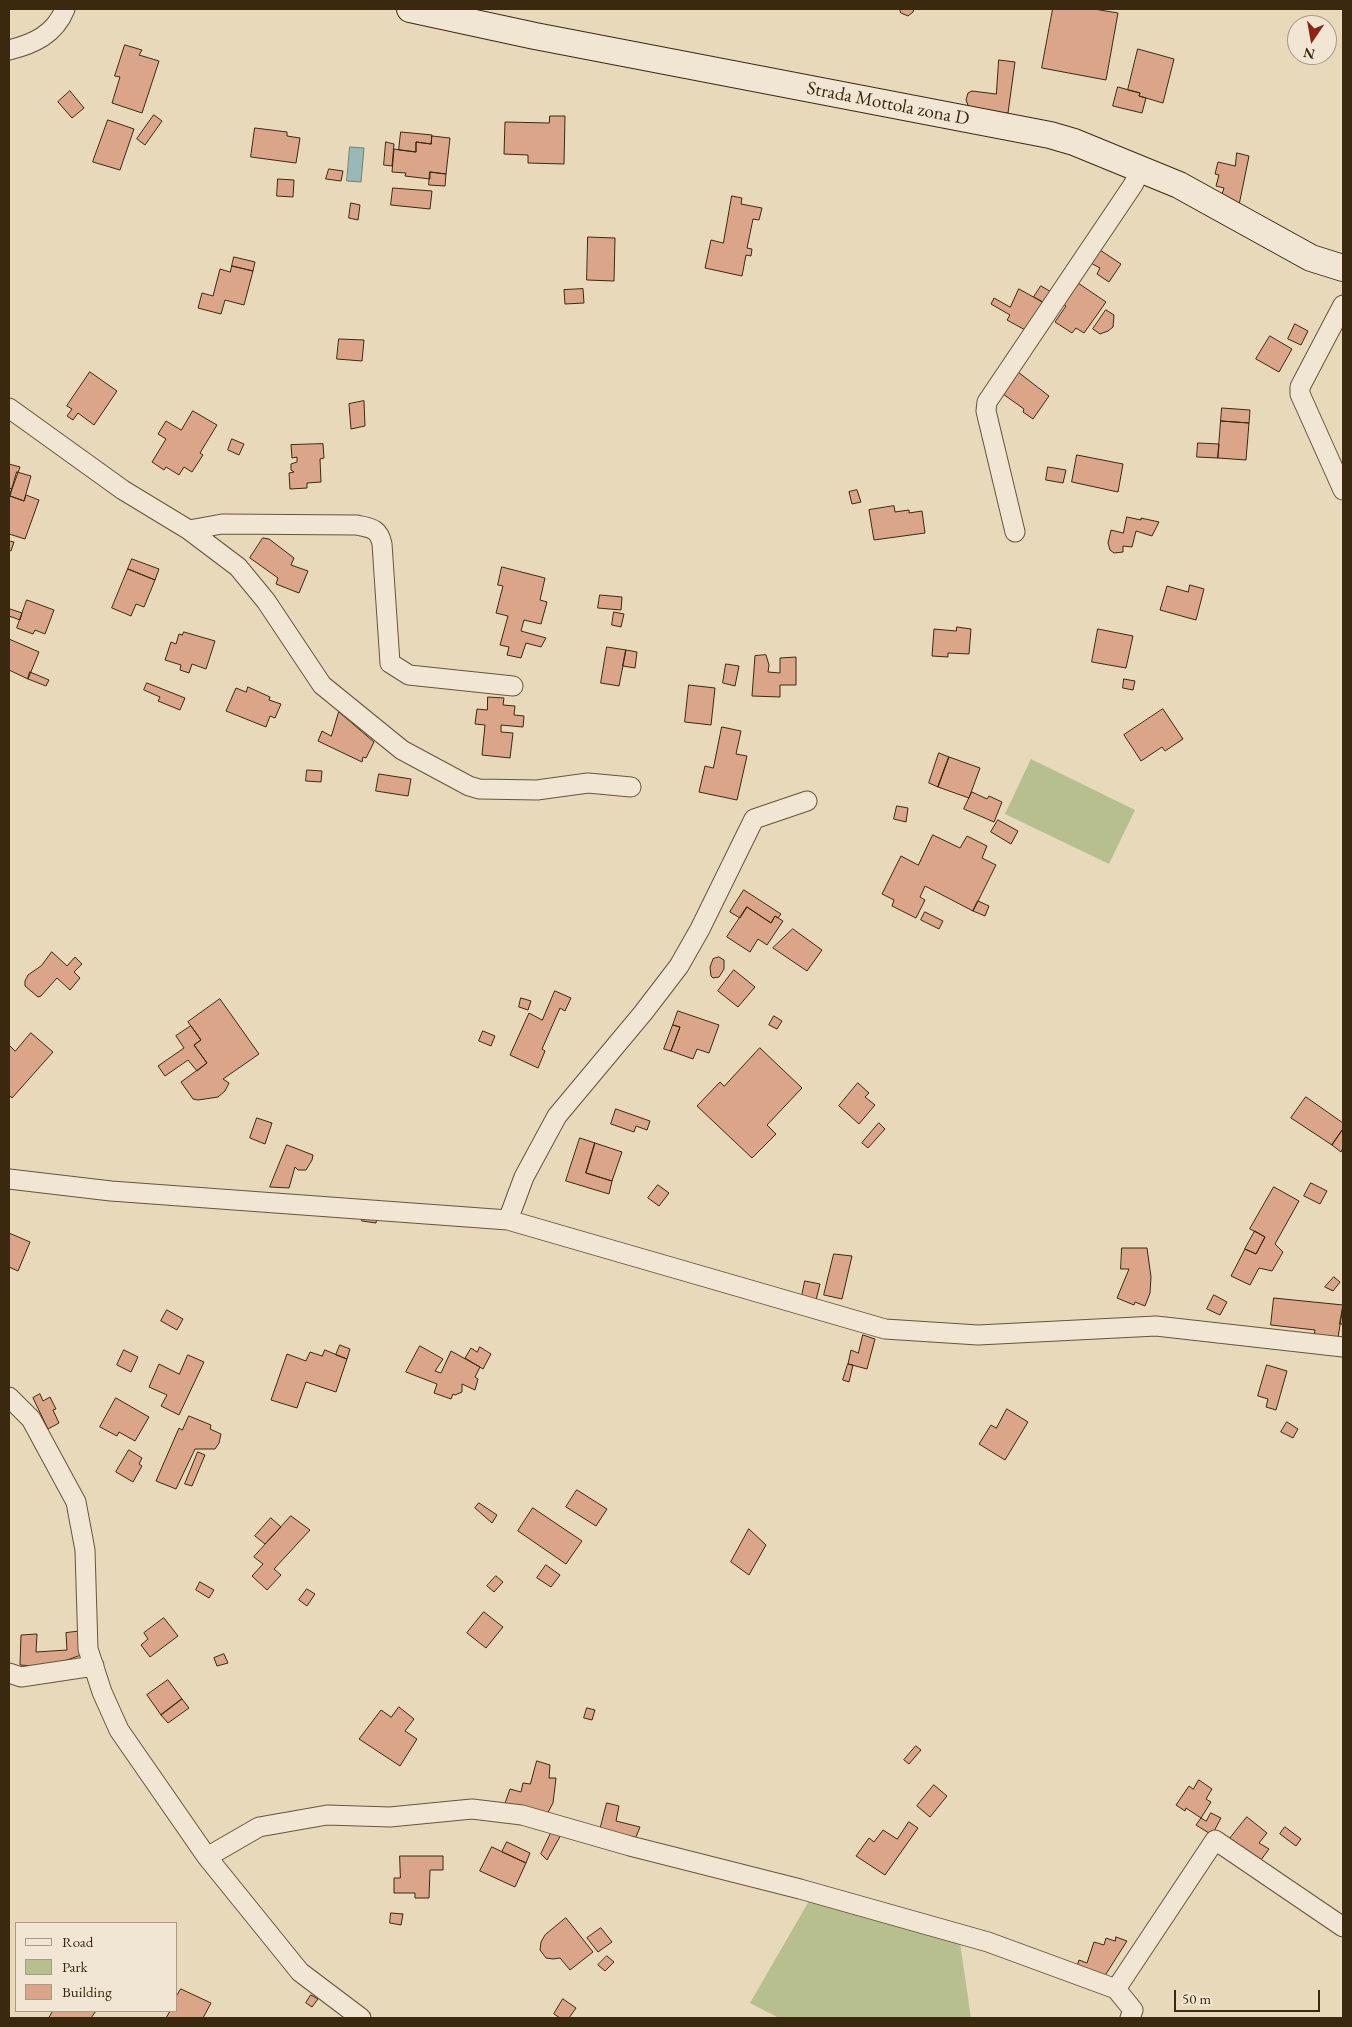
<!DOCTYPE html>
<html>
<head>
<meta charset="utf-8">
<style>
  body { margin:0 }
  #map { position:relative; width:1352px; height:2027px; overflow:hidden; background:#e8d9bb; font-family:"EB Garamond",serif }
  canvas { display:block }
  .frame { position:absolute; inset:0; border:10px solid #3b290f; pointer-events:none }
  .legend { position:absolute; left:15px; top:1922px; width:162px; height:90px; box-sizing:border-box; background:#f0e6d3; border:1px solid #a89a85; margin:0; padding:6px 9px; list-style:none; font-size:15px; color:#3b290f }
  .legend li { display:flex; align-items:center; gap:10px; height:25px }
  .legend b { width:25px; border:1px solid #a89a85 }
  .north { position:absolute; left:1287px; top:15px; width:50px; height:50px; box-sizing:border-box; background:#f0e6d3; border:1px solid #a89a85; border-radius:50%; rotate:192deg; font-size:14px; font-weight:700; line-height:20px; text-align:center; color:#3b290f }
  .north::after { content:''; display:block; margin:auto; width:18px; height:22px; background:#8f2418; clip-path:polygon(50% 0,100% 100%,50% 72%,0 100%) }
  .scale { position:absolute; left:1174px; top:1990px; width:146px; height:22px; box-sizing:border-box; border:2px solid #3b290f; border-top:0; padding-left:6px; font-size:15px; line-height:18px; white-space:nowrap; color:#3b290f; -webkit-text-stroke:4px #f0e6d3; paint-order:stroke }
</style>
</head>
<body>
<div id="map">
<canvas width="1352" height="2027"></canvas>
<div class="frame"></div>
<ul class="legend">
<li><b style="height:6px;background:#f0e6d3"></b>Road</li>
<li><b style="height:14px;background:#b7bf8f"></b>Park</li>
<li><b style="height:14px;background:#dba589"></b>Building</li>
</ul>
<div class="north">N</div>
<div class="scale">50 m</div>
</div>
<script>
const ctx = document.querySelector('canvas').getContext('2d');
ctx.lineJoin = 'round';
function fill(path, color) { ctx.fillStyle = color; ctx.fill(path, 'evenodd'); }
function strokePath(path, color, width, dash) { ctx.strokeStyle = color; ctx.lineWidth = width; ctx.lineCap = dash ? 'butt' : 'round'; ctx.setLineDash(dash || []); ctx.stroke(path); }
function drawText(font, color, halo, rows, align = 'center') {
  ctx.font = font + ' "EB Garamond",serif'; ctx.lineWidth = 4.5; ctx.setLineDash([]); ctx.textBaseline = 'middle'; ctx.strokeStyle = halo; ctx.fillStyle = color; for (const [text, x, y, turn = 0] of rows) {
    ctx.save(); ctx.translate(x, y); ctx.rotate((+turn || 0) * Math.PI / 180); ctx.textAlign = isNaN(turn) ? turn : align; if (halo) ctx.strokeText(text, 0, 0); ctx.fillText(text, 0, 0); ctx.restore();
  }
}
fill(new Path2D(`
  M 1031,759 L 1135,810 L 1109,864 L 1005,814 Z
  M 809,1901 L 960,1943 L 971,2018 L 779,2018 L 750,2003 Z`), '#b7bf8f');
const water = new Path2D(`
  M 350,147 L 364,148 L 361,182 L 347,181 Z`);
fill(water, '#98b9b6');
strokePath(water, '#737f73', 1);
const building = new Path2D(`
  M 900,9 L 914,9 L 913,12 L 908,16 L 901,13 Z
  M 1053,9 L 1094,9 L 1118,13 L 1106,80 L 1042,68 Z
  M 125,45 L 142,50 L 139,55 L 159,61 L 142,113 L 112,103 L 120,77 L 115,76 Z
  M 1138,49 L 1174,59 L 1163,103 L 1139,96 L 1140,93 L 1128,90 Z
  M 999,60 L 1015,62 L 1008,113 L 989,114 L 989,110 L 979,110 L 969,108 L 966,100 L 968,93 L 972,91 L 996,94 Z
  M 1118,87 L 1140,93 L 1139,96 L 1146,98 L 1142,113 L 1113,106 Z
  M 70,91 L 84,108 L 72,118 L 58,102 Z
  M 154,115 L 162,121 L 145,145 L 137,139 Z
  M 550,116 L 565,116 L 564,164 L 528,163 L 528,155 L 504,154 L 505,122 L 549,123 Z
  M 108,120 L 134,129 L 120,170 L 93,162 Z
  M 255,128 L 287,132 L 287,136 L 300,138 L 296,163 L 251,157 Z
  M 401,132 L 432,135 L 431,144 L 416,142 L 416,152 L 399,150 Z
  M 432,136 L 450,138 L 446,174 L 430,172 L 430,179 L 405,176 L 406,173 L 392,172 L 394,149 L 416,152 L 416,142 L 431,144 Z
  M 386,142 L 394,144 L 392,166 L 384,165 Z
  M 1237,153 L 1249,156 L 1239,205 L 1221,197 L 1224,188 L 1216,186 L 1219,175 L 1215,174 L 1218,162 L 1235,166 Z
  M 329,169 L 343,171 L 341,181 L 326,179 Z
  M 430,172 L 446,174 L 445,186 L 429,185 Z
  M 278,179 L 294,180 L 293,197 L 277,196 Z
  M 393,188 L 432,191 L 430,209 L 391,205 Z
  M 732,196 L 742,198 L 741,204 L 762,208 L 759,220 L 753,219 L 747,248 L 752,249 L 751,256 L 746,255 L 742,276 L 705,268 L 711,240 L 723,243 Z
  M 351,203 L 360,205 L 358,220 L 349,218 Z
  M 588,237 L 615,238 L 614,281 L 587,280 Z
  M 1097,248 L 1121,264 L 1109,282 L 1097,274 L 1100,268 L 1089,262 Z
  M 234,257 L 255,262 L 253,271 L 232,266 Z
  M 232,266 L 253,271 L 244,305 L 225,300 L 221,314 L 198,308 L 202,293 L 213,296 L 220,269 L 230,272 Z
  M 1078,283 L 1106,302 L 1084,333 L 1076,328 L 1072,333 L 1055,322 L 1066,306 L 1063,304 Z
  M 1041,286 L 1053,293 L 1046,304 L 1034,297 Z
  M 583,289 L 584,303 L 565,304 L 564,290 Z
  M 1019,289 L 1046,304 L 1027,331 L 1007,320 L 1010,315 L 991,304 L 994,298 L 1010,307 Z
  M 1106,310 L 1114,315 L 1113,327 L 1108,331 L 1100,334 L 1093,329 Z
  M 1295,324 L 1308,331 L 1301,345 L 1288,339 Z
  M 1270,336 L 1292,349 L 1279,372 L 1256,359 Z
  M 339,339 L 364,340 L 362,361 L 337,359 Z
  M 90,372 L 117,391 L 94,425 L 78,413 L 73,420 L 67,416 L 72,409 L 67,406 Z
  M 1018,372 L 1049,396 L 1033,419 L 1023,412 L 1024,409 L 1003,394 Z
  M 364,401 L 365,426 L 351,429 L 349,404 Z
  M 1222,408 L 1250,410 L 1249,423 L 1221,421 Z
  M 193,411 L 217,425 L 200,453 L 203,455 L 192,472 L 184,467 L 179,475 L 166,467 L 164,470 L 152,462 L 166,439 L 158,434 L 166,421 L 181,430 Z
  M 1221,421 L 1249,423 L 1246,460 L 1218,458 Z
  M 232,439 L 244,444 L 239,455 L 228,450 Z
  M 1198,443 L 1219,444 L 1218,458 L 1197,457 Z
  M 323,444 L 324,458 L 320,459 L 321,482 L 307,483 L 307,488 L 290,489 L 289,473 L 294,472 L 291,470 L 291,464 L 297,462 L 297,457 L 292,458 L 291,445 Z
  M 1077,455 L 1123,464 L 1118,492 L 1072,482 Z
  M 9,464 L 20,467 L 12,489 L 9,488 Z
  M 1048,467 L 1066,470 L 1063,483 L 1046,480 Z
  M 17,472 L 31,476 L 24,501 L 10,496 Z
  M 9,488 L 12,489 L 10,496 L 24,501 L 26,495 L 39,500 L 25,539 L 9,534 Z
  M 857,490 L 861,502 L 852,504 L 849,492 Z
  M 894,506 L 895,512 L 909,510 L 909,513 L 922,511 L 925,533 L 874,540 L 869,510 Z
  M 1127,517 L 1141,520 L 1141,518 L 1159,522 L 1152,536 L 1136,531 L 1132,547 L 1123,546 L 1123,552 L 1114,553 L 1110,550 L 1108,543 L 1111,530 L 1123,533 Z
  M 263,538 L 269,539 L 294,558 L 291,565 L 308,571 L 299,593 L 276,584 L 278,578 L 250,558 Z
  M 9,541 L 14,542 L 11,551 L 9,550 Z
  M 132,559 L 159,569 L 155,580 L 128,569 Z
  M 502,567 L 545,578 L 540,600 L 547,602 L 541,624 L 524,620 L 521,631 L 546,638 L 541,647 L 526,643 L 521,658 L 507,655 L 509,647 L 500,645 L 508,616 L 496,613 L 503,586 L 498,585 Z
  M 128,569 L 155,580 L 144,607 L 136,604 L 131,616 L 112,608 Z
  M 1190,585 L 1204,589 L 1196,620 L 1160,610 L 1167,586 L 1188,592 Z
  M 600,595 L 622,597 L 621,610 L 598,608 Z
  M 27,600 L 54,610 L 45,634 L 35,630 L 33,634 L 17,628 Z
  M 10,609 L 22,613 L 20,620 L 9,616 Z
  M 614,612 L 624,614 L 621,627 L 612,625 Z
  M 957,627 L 971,629 L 969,654 L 948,653 L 948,657 L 932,656 L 934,629 L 956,631 Z
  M 1098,629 L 1133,636 L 1126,668 L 1092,662 Z
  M 184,632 L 215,641 L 206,669 L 192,664 L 189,673 L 180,670 L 181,665 L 165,660 L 171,642 L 176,644 L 179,634 L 182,635 Z
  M 9,639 L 39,652 L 28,679 L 9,670 Z
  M 607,647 L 626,650 L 619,686 L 601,683 Z
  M 626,650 L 637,652 L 635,668 L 623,666 Z
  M 766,655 L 769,665 L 768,672 L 780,673 L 780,658 L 796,657 L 796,685 L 780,685 L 780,697 L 752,696 L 755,656 Z
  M 726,664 L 739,666 L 735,686 L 723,683 Z
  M 30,672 L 49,680 L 46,686 L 28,679 Z
  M 1124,679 L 1135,681 L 1133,690 L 1123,688 Z
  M 147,683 L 185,698 L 180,710 L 158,701 L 160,697 L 144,690 Z
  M 689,685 L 715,688 L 711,725 L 685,722 Z
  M 248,687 L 270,697 L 269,700 L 281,704 L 275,718 L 270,716 L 266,727 L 226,711 L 236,688 L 246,692 Z
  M 488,697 L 504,698 L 503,705 L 515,706 L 514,715 L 524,716 L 523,727 L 501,725 L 501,732 L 513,733 L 510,758 L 482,755 L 485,725 L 475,724 L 477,709 L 487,710 Z
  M 1163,709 L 1183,739 L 1165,751 L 1162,747 L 1141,761 L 1124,735 Z
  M 339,712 L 374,742 L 366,758 L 363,757 L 362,762 L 318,741 L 322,731 L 331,736 Z
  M 722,727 L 741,731 L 736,754 L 747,756 L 737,800 L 699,792 L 705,766 L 713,768 Z
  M 939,753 L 949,757 L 938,787 L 929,783 Z
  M 949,757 L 980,768 L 969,798 L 938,787 Z
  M 307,770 L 322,771 L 321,782 L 306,781 Z
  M 379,774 L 411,779 L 408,796 L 376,791 Z
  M 972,792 L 987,799 L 989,796 L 1002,802 L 994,822 L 964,809 Z
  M 897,806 L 908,808 L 906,822 L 894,819 Z
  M 998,820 L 1018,831 L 1011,844 L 991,832 Z
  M 933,835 L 960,848 L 967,836 L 987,846 L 982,858 L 996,865 L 973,911 L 925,886 L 920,897 L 925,900 L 916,918 L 892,906 L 894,900 L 882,894 L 901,856 L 918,865 Z
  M 744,890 L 781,914 L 778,918 L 775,916 L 771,923 L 747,907 L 740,918 L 730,912 Z
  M 978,901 L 989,906 L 985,916 L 973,911 Z
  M 747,907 L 771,923 L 775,916 L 783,921 L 767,945 L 758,939 L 750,952 L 727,937 Z
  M 925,912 L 943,921 L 939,929 L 921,920 Z
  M 793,929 L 822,950 L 807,971 L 773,948 Z
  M 52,952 L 67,966 L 75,957 L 82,964 L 74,972 L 80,978 L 70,990 L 57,978 L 41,996 L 38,997 L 25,986 L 25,981 L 28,975 L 41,966 Z
  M 719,957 L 724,960 L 724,969 L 719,977 L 713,978 L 711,976 L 710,967 L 713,959 Z
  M 734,970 L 755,987 L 738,1007 L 718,991 Z
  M 555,991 L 571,998 L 565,1011 L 560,1008 L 542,1049 L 545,1051 L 538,1068 L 510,1055 L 529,1013 L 542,1020 Z
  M 521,998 L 531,1001 L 528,1010 L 519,1007 Z
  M 220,999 L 259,1054 L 223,1079 L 229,1083 L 225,1091 L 218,1097 L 198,1100 L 193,1099 L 181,1082 L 207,1063 L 194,1045 L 201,1040 L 188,1022 Z
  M 678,1011 L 719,1025 L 709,1053 L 697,1049 L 693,1059 L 671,1051 L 680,1027 L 673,1025 Z
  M 774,1016 L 782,1021 L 777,1029 L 769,1025 Z
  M 673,1025 L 680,1027 L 671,1051 L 664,1049 Z
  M 191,1026 L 201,1040 L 194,1045 L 207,1063 L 197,1071 L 188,1060 L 165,1076 L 158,1066 L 184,1048 L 176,1036 Z
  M 483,1031 L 495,1036 L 491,1046 L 479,1041 Z
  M 31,1033 L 53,1052 L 12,1098 L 9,1095 L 9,1045 L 15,1051 Z
  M 760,1048 L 802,1088 L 767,1125 L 776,1134 L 752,1158 L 697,1106 L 720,1082 L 724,1086 Z
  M 858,1083 L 869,1093 L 865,1097 L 875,1105 L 859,1124 L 839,1106 Z
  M 1306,1097 L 1343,1123 L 1343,1129 L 1332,1145 L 1291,1118 Z
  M 616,1109 L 650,1121 L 647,1130 L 636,1126 L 634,1132 L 611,1124 Z
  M 257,1118 L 272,1123 L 265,1144 L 250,1138 Z
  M 879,1123 L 885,1129 L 868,1148 L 862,1143 Z
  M 1343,1129 L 1343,1148 L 1341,1152 L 1332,1145 Z
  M 580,1138 L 595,1143 L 586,1173 L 612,1181 L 609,1194 L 566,1181 Z
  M 595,1143 L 622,1152 L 612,1181 L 586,1173 Z
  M 287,1145 L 313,1155 L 312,1160 L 306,1170 L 298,1170 L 295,1167 L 289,1188 L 270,1187 Z
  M 1311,1183 L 1327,1191 L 1320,1204 L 1304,1196 Z
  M 658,1185 L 669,1193 L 659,1206 L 648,1198 Z
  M 1274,1187 L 1299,1201 L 1275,1244 L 1283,1252 L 1272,1271 L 1259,1268 L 1250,1285 L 1231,1276 L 1245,1249 L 1256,1254 L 1265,1237 L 1250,1229 Z
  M 364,1211 L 377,1216 L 376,1223 L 362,1221 Z
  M 1255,1231 L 1265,1237 L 1256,1254 L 1245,1249 Z
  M 9,1233 L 30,1242 L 18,1271 L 9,1267 Z
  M 1122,1248 L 1147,1248 L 1151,1277 L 1150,1293 L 1145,1306 L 1135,1302 L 1134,1305 L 1117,1298 L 1129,1269 L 1121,1269 Z
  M 834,1254 L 852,1256 L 842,1299 L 824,1295 Z
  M 1334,1277 L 1340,1282 L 1333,1291 L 1325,1287 Z
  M 805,1281 L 820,1284 L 816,1300 L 802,1296 Z
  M 1214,1295 L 1227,1302 L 1220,1315 L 1207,1309 Z
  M 1274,1298 L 1343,1305 L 1338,1338 L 1314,1336 L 1315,1330 L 1271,1325 Z
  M 1343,1305 L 1343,1324 L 1340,1324 Z
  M 167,1310 L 183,1319 L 177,1330 L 161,1321 Z
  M 863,1335 L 875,1339 L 867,1369 L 848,1364 L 851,1350 L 858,1353 Z
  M 340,1345 L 350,1349 L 347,1359 L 336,1355 Z
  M 420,1346 L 443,1359 L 435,1371 L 441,1373 L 451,1351 L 480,1367 L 475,1377 L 478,1379 L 475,1390 L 462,1384 L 462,1392 L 455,1395 L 453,1394 L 451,1399 L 434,1393 L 437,1384 L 406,1372 Z
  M 480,1347 L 491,1354 L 483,1369 L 465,1358 L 471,1348 L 477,1352 Z
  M 124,1350 L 138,1357 L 131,1372 L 117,1365 Z
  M 325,1350 L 347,1359 L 336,1392 L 306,1382 L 297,1408 L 271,1400 L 287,1354 L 306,1361 L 310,1352 L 322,1356 Z
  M 188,1355 L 204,1362 L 179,1415 L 161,1406 L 167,1395 L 149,1387 L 159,1364 L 179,1374 Z
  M 848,1364 L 853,1365 L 849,1382 L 843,1380 Z
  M 1267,1365 L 1287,1371 L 1276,1410 L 1266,1407 L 1268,1399 L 1258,1396 Z
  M 40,1394 L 43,1401 L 50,1397 L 56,1409 L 53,1410 L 59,1423 L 48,1429 L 33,1398 Z
  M 116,1398 L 149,1417 L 135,1441 L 119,1432 L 117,1436 L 100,1427 Z
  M 1007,1409 L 1028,1422 L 1005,1460 L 979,1444 L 991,1425 L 996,1428 Z
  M 189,1416 L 211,1425 L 210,1429 L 221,1434 L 219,1443 L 215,1449 L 195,1449 L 176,1489 L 156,1481 L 179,1428 L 182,1430 Z
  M 1287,1422 L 1298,1429 L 1293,1438 L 1281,1432 Z
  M 129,1450 L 142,1458 L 139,1464 L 142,1466 L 133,1482 L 116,1472 Z
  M 198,1452 L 205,1455 L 192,1486 L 185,1484 Z
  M 577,1490 L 607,1509 L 596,1526 L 566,1507 Z
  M 479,1503 L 497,1515 L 492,1523 L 475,1508 Z
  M 533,1508 L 582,1541 L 566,1564 L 518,1531 Z
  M 291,1516 L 310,1530 L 274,1569 L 281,1575 L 267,1590 L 252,1576 L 263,1564 L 254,1557 Z
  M 271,1518 L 281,1527 L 265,1544 L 255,1536 Z
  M 749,1529 L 766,1545 L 749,1575 L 731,1562 Z
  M 546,1565 L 560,1575 L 551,1587 L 537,1578 Z
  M 496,1576 L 503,1582 L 494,1592 L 487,1586 Z
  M 200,1582 L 214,1590 L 209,1598 L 196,1590 Z
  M 307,1589 L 315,1594 L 307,1606 L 299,1600 Z
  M 484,1612 L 503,1627 L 486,1648 L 467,1633 Z
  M 164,1618 L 178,1636 L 150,1657 L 141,1645 L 148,1639 L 144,1633 Z
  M 83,1631 L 84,1654 L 47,1667 L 20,1665 L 21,1635 L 37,1634 L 36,1652 L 67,1650 L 66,1633 Z
  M 224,1654 L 228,1663 L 217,1666 L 214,1658 Z
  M 168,1680 L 182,1699 L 161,1715 L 147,1695 Z
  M 182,1699 L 189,1708 L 168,1723 L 161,1715 Z
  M 399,1707 L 414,1719 L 405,1731 L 417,1739 L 400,1766 L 359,1739 L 381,1710 L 391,1717 Z
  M 587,1708 L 595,1710 L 592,1720 L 584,1718 Z
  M 916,1746 L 921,1750 L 909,1764 L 904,1760 Z
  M 537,1761 L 550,1765 L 549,1778 L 556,1778 L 553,1803 L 545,1818 L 504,1806 L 510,1789 L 521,1792 L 523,1783 L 530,1784 Z
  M 1199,1780 L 1212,1789 L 1206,1799 L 1211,1802 L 1201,1818 L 1186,1808 L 1185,1811 L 1176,1805 L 1189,1786 L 1193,1789 Z
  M 934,1785 L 947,1796 L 930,1817 L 917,1806 Z
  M 607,1803 L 619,1806 L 616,1821 L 640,1827 L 634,1842 L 599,1834 Z
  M 1211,1813 L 1221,1818 L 1212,1835 L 1196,1825 L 1201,1818 L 1206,1821 Z
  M 1247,1817 L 1267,1833 L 1259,1843 L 1269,1849 L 1258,1864 L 1228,1841 Z
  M 909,1822 L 918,1828 L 885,1875 L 856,1856 L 869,1838 L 874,1842 L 883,1830 L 897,1839 Z
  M 1285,1827 L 1301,1839 L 1296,1846 L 1280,1834 Z
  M 552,1831 L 562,1833 L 547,1860 L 541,1854 Z
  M 507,1842 L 530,1853 L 526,1863 L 502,1852 Z
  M 492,1847 L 526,1863 L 515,1887 L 480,1871 Z
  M 400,1856 L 443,1856 L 443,1870 L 430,1870 L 429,1898 L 415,1898 L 415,1893 L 394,1893 L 394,1878 L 400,1878 Z
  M 391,1913 L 403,1914 L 401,1925 L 390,1923 Z
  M 566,1918 L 593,1952 L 570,1970 L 560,1958 L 553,1959 L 546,1958 L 540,1950 L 541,1942 L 545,1935 Z
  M 601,1928 L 612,1942 L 598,1952 L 587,1938 Z
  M 1116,1937 L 1127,1941 L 1104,1977 L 1076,1970 L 1079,1960 L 1087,1963 L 1094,1942 L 1104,1945 L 1106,1938 L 1115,1941 Z
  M 607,1956 L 614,1962 L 605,1971 L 598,1965 Z
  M 181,1989 L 211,2003 L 203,2018 L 166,2018 L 170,2011 L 176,2011 L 176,1997 Z
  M 311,1995 L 318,1999 L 312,2007 L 306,2003 Z
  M 563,1999 L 576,2008 L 569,2018 L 560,2018 L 554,2014 Z
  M 53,2011 L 96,2011 L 91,2018 L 49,2018 Z`);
fill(building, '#dba589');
strokePath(building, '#3b290f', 1);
const minor = new Path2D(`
  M 9,50 C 34,44 55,34 65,9
  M 1343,305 L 1300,387 L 1300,394 L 1343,490
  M 9,408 L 123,490 L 189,530 L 238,567 L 266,601 L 322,685 L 402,750 L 469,786 L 479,789 L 537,790 L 588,783 L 631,787
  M 189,530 L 222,524 L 357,525 C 370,528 379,528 382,544 L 390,663 L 409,675 L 513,686
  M 1015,532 L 986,411 L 987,402 L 1133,185 L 1141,169
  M 9,1179 L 111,1191 L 508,1220 L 885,1329 L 978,1335 L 1156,1326 L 1343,1347
  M 508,1220 L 524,1177 L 557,1116 L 643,1013 L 679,966 L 700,929 L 754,819 L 807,801
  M 9,1397 L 31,1419 L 76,1502 L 85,1550 L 88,1649 L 102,1692 L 119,1730 L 207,1857 L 300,1972 L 361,2018
  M 9,1673 L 21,1677 L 94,1666
  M 207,1857 L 259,1827 L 327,1815 L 390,1817 L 472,1809 L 522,1815 L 630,1846 L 800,1889 L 988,1942 L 1116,1989 L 1133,2010 L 1130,2018
  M 1116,1989 L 1215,1840 L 1343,1927`);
const secondary = new Path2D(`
  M 410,9 L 535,36 L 1050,135 L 1074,142 L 1179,185 L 1311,258 L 1343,268`);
strokePath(minor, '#66553a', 21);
strokePath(secondary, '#3b290f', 28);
strokePath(minor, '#f0e6d3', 19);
strokePath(secondary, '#f0e6d3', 26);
drawText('19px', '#3b290f', '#f0e6d3', [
  ["Strada Mottola zona D",888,104,11]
]);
</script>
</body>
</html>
